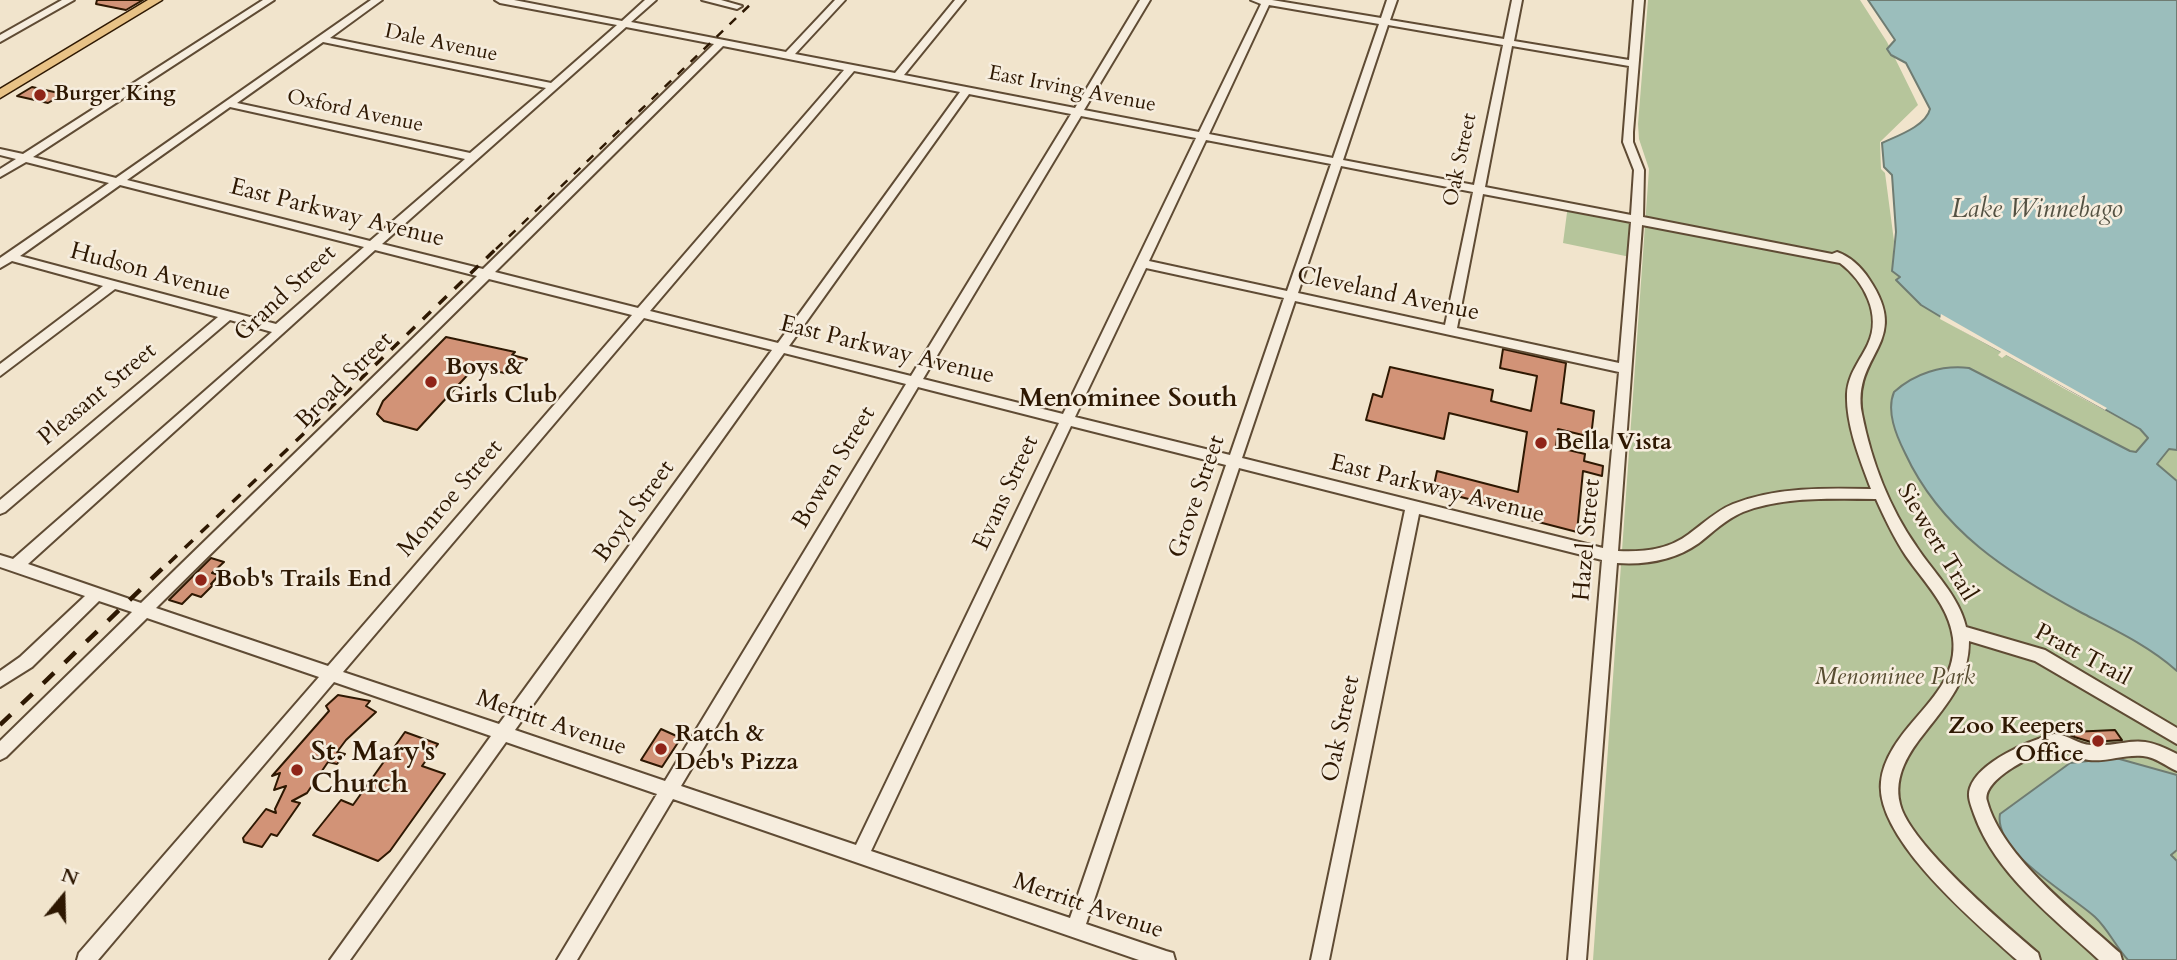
<!DOCTYPE html>
<html>
<head>
<meta charset="utf-8">
<style>
  body { margin:0 }
  #map { position:relative; width:2177px; height:960px; overflow:hidden; background:#f1e4cc; font-family:Cardo,serif }
  canvas { display:block }
  .north { position:absolute; left:28px; top:862px; width:70px; height:70px; -webkit-text-stroke:5px #f6edde; paint-order:stroke; rotate:19deg; font-size:19px; font-weight:700; line-height:28px; text-align:center; color:#2e1802 }
  .north::after { content:''; display:block; margin:auto; width:24px; height:32px; background:#2e1802; clip-path:polygon(50% 0,100% 100%,50% 72%,0 100%) }
</style>
</head>
<body>
<div id="map">
<canvas width="2177" height="960"></canvas>
<div class="north">N</div>
</div>
<script>
const ctx = document.querySelector('canvas').getContext('2d');
ctx.lineJoin = 'round';
function fill(path, color) { ctx.fillStyle = color; ctx.fill(path, 'evenodd'); }
function strokePath(path, color, width, dash) { ctx.strokeStyle = color; ctx.lineWidth = width; ctx.lineCap = dash ? 'butt' : 'round'; ctx.setLineDash(dash || []); ctx.stroke(path); }
function drawText(font, color, halo, rows, align = 'center') {
  ctx.font = font + ' Cardo,serif'; ctx.lineWidth = 5; ctx.setLineDash([]); ctx.textBaseline = 'middle'; ctx.strokeStyle = halo; ctx.fillStyle = color; for (const [text, x, y, turn = 0] of rows) {
    ctx.save(); ctx.translate(x, y); ctx.rotate((+turn || 0) * Math.PI / 180); ctx.textAlign = isNaN(turn) ? turn : align; if (halo) ctx.strokeText(text, 0, 0); ctx.fillText(text, 0, 0); ctx.restore();
  }
}
fill(new Path2D(`
  M 1648,0 L 1860,0 L 1887,42 L 1918,105 L 1880,142 L 1881,169 L 1885,173 L 1894,241 L 1892,270 L 1898,273 L 1908,293 L 1921,305 L 2063,388 L 2177,449 L 2177,960 L 1593,960 L 1649,169 L 1639,139 L 1638,124 Z
  M 1568,205 L 1637,218 L 1635,258 L 1563,243 Z`), '#b6c59b');
const water = new Path2D(`
  M 1868,0 L 2177,0 L 2177,450 L 2169,449 L 2157,464 L 2177,481 L 2177,671 C 2149,646 2115,630 2082,613 C 2008,573 1941,531 1905,453 C 1896,435 1886,411 1894,392 C 1915,373 1942,365 1969,368 L 2130,451 L 2136,452 L 2148,438 L 2140,429 L 1961,329 L 1921,305 L 1896,280 L 1900,277 L 1892,271 L 1896,232 L 1892,175 L 1884,167 L 1882,143 C 1897,136 1926,126 1930,109 L 1906,63 L 1891,55 L 1887,49 L 1895,40 Z
  M 2116,758 L 2177,775 L 2177,850 L 2171,855 L 2177,861 L 2177,960 L 2128,960 C 2116,947 2108,929 2095,917 C 2071,895 1993,852 2000,814 L 2070,763 Z`);
fill(water, '#9bbebc');
strokePath(water, '#6f7c72', 2);
fill(new Path2D(`
  M 1941,314 L 2011,354 L 2107,408 L 2105,410 L 2006,355 L 2002,358 L 1998,355 L 2001,352 L 1940,319 Z`), '#f1e4cc');
const building = new Path2D(`
  M 97,0 L 143,0 L 126,10 L 96,4 Z
  M 32,87 L 63,94 L 48,103 L 17,96 Z
  M 446,337 L 515,352 L 512,355 L 527,359 L 512,375 L 484,368 L 482,371 L 473,369 L 417,430 L 384,421 L 377,414 L 383,401 Z
  M 1503,349 L 1566,363 L 1561,403 L 1594,411 L 1591,437 L 1558,429 L 1556,447 L 1585,454 L 1584,461 L 1603,466 L 1602,476 L 1583,471 L 1577,532 L 1523,518 L 1524,513 L 1433,490 L 1437,471 L 1518,492 L 1527,432 L 1449,413 L 1444,439 L 1366,420 L 1373,394 L 1382,397 L 1390,367 L 1493,390 L 1491,401 L 1531,411 L 1537,376 L 1500,368 Z
  M 211,558 L 224,562 L 212,573 L 219,575 L 211,584 L 213,585 L 201,597 L 192,594 L 182,604 L 169,600 Z
  M 338,695 L 370,701 L 366,706 L 376,712 L 346,740 L 337,752 L 345,754 L 337,764 L 328,762 L 307,793 L 292,801 L 300,803 L 277,836 L 271,834 L 262,847 L 244,842 L 243,838 L 266,809 L 276,813 L 275,809 L 286,786 L 274,790 L 280,773 L 272,776 L 329,711 L 326,706 Z
  M 661,729 L 681,738 L 662,767 L 641,760 Z
  M 2115,730 L 2122,740 L 2091,742 L 2071,736 L 2074,736 L 2071,732 Z
  M 405,732 L 438,744 L 422,766 L 445,774 L 390,851 L 378,861 L 313,835 L 341,800 L 353,805 Z`);
fill(building, '#d29377');
strokePath(building, '#2e1802', 2);
const minor = new Path2D(`
  M 62,0 L 74,0 L 0,42 L 0,35 Z
  M 263,0 L 274,0 L 33,157 L 116,178 L 371,0 L 382,0 L 330,38 L 551,83 L 617,25 L 500,3 L 495,0 L 514,0 L 622,21 L 645,0 L 656,0 L 631,22 L 786,52 L 835,0 L 845,0 L 795,54 L 895,73 L 955,0 L 965,0 L 904,75 L 1075,108 L 1140,0 L 1150,0 L 1084,110 L 1199,132 L 1261,4 L 1251,0 L 1272,0 L 1381,18 L 1387,0 L 1397,0 L 1390,20 L 1504,39 L 1512,0 L 1522,0 L 1514,41 L 1629,60 L 1634,0 L 1644,0 L 1633,132 L 1633,142 L 1644,170 L 1643,217 L 1832,254 L 1837,252 C 1851,257 1861,267 1869,279 C 1913,344 1851,353 1862,414 C 1871,460 1889,507 1916,546 C 1933,572 1959,596 1966,627 L 2045,650 L 2177,728 L 2177,744 L 2035,661 L 1969,641 C 1969,679 1948,703 1926,731 C 1909,752 1893,776 1900,804 C 1909,843 2005,925 2038,953 L 2040,960 L 2017,960 C 1977,924 1875,839 1881,782 C 1883,758 1901,735 1916,718 C 1937,694 1957,671 1953,638 C 1949,606 1924,582 1906,556 C 1894,538 1885,519 1876,499 C 1832,499 1784,496 1743,512 C 1726,519 1713,532 1699,543 C 1675,560 1646,565 1617,563 L 1586,960 L 1568,960 L 1602,560 L 1419,514 L 1329,960 L 1311,960 L 1405,510 L 1239,468 L 1086,924 L 1166,951 L 1173,953 L 1175,960 L 1139,960 L 673,799 L 577,960 L 557,960 L 657,794 L 506,742 L 350,960 L 330,960 L 491,736 L 334,682 L 98,960 L 77,960 L 79,953 L 319,677 L 147,618 L 6,757 L 0,760 L 0,741 L 132,612 L 99,601 L 32,667 L 0,687 L 0,671 L 20,657 L 85,596 L 0,567 L 0,555 L 13,559 L 272,332 L 230,320 L 5,512 L 0,514 L 0,500 L 218,317 L 115,289 L 0,376 L 0,364 L 103,286 L 12,261 L 0,268 L 0,258 L 109,183 L 26,162 L 0,177 L 0,169 L 16,159 L 0,155 L 0,149 L 23,154 ZM 1269,5 L 1379,24 L 1333,158 L 1209,134 ZM 1388,25 L 1503,45 L 1474,185 L 1343,160 ZM 626,27 L 714,44 L 483,269 L 382,244 ZM 323,42 L 546,88 L 470,153 L 237,103 ZM 723,46 L 844,70 L 638,308 L 495,272 ZM 1512,46 L 1629,66 L 1623,142 L 1634,170 L 1631,215 L 1485,187 ZM 854,71 L 960,92 L 778,343 L 650,311 ZM 969,94 L 1071,114 L 911,376 L 789,346 ZM 230,107 L 465,159 L 370,241 L 127,180 ZM 1081,116 L 1196,138 L 1063,414 L 923,379 ZM 1206,140 L 1331,164 L 1287,291 L 1149,261 ZM 1341,166 L 1473,192 L 1445,325 L 1298,293 ZM 120,185 L 364,247 L 276,324 L 20,256 ZM 1483,194 L 1631,222 L 1619,363 L 1457,328 ZM 1642,225 L 1840,263 C 1864,281 1882,315 1868,344 C 1860,361 1848,374 1847,394 C 1846,425 1860,460 1871,489 C 1825,488 1777,487 1733,504 C 1716,511 1704,523 1689,534 C 1668,550 1644,552 1618,551 ZM 375,250 L 477,276 L 141,603 L 28,564 ZM 1146,268 L 1284,298 L 1230,455 L 1075,417 ZM 489,279 L 632,315 L 328,666 L 156,608 ZM 1295,301 L 1619,372 L 1603,548 L 1242,458 ZM 644,318 L 772,350 L 499,724 L 343,672 ZM 784,353 L 906,384 L 665,781 L 515,730 ZM 918,387 L 1059,423 L 856,845 L 681,786 ZM 1071,426 L 1226,465 L 1070,918 L 871,851 Z
  M 702,0 L 721,0 L 742,6 L 737,9 Z
  M 2054,734 C 2068,734 2078,745 2091,745 C 2131,747 2134,731 2177,754 L 2177,771 C 2166,766 2155,757 2143,756 C 2125,754 2107,762 2089,760 C 2077,759 2066,748 2054,750 C 2036,752 1981,780 1987,801 C 2002,857 2078,915 2120,953 L 2122,960 L 2099,960 C 2054,918 1995,874 1974,814 C 1971,805 1967,797 1970,788 C 1979,761 2029,741 2054,734 Z`);
const major = new Path2D(`
  M 148,0 L 162,0 L 0,98 L 0,89 Z`);
strokePath(minor, '#5f4b34', 4);
strokePath(major, '#2e1802', 3);
fill(minor, '#f6edde');
fill(major, '#e8c286');
strokePath(new Path2D(`
  M 496,249 L 755,0`), '#2e1802', 2.5, [9, 9]);
strokePath(new Path2D(`
  M 169,563 L 498,247`), '#2e1802', 3.5, [11, 11]);
strokePath(new Path2D(`
  M 0,725 L 170,561`), '#2e1802', 4.5, [15, 15]);
for (const [x, y, r, color] of [
  [40,95,7,"#8f2418"],
  [431,382,7,"#8f2418"],
  [1541,443,7,"#8f2418"],
  [201,580,7,"#8f2418"],
  [2098,741,7,"#8f2418"],
  [661,749,7,"#8f2418"],
  [297,770,7,"#8f2418"]
]) { const dot = new Path2D(); dot.arc(x, y, r, 0, 2 * Math.PI); ctx.fillStyle = color; ctx.fill(dot); strokePath(dot, '#f6edde', 2.5); }
drawText('21px', '#2e1802', '#f6edde', [
  ["Dale Avenue",441,44,12],
  ["East Irving Avenue",1072,90,11],
  ["Oxford Avenue",355,112,12],
  ["Oak Street",1461,160,-78]
]);
drawText('bold 21px', '#2e1802', '#f6edde', [
  ["Burger King",54,95]
], 'left');
drawText('24px', '#2e1802', '#f6edde', [
  ["East Parkway Avenue",337,214,14],
  ["Hudson Avenue",150,273,15],
  ["Grand Street",286,294,-43],
  ["Cleveland Avenue",1388,295,12],
  ["East Parkway Avenue",887,351,14],
  ["Broad Street",345,381,-45],
  ["Pleasant Street",98,395,-40],
  ["Bowen Street",835,468,-59],
  ["East Parkway Avenue",1437,490,14],
  ["Evans Street",1007,493,-65],
  ["Grove Street",1198,497,-71],
  ["Monroe Street",451,499,-49],
  ["Boyd Street",635,512,-54],
  ["Hazel Street",1588,540,-85],
  ["Siewert Trail",1936,543,59],
  ["Pratt Trail",2082,656,28],
  ["Merritt Avenue",551,724,19],
  ["Oak Street",1342,729,-78],
  ["Merritt Avenue",1088,907,19]
]);
drawText('bold 24px', '#2e1802', '#f6edde', [
  ["Boys &",445,368],
  ["Girls Club",445,396],
  ["Bella Vista",1555,443],
  ["Bob's Trails End",215,580],
  ["Zoo Keepers",2084,727,"right"],
  ["Office",2084,755,"right"],
  ["Ratch &",675,735],
  ["Deb's Pizza",675,763]
], 'left');
drawText('italic 24px', '#574c30', '#f6edde', [
  ["Menominee Park",1895,678]
]);
drawText('italic 26px', '#545243', '#f6edde', [
  ["Lake Winnebago",2037,211]
]);
drawText('bold 26px', '#2e1802', '#f6edde', [
  ["Menominee South",1128,400]
]);
drawText('bold 28px', '#2e1802', '#f6edde', [
  ["St. Mary's",311,754],
  ["Church",311,786]
], 'left');
</script>
</body>
</html>
